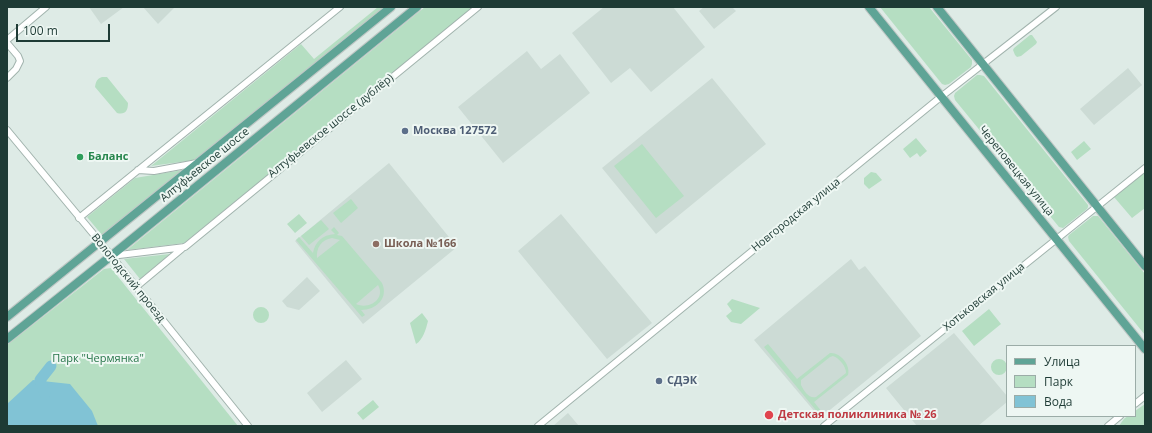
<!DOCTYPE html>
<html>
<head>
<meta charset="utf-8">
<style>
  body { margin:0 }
  #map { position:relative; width:1152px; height:433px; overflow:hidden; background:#deebe6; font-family:"Open Sans",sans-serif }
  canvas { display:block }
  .frame { position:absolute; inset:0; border:8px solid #1e3b35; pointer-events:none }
  .legend { position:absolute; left:1006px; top:345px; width:130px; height:72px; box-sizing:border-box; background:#eef7f3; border:1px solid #9baca7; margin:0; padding:5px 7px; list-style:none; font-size:12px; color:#1e3b35 }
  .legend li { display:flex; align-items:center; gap:8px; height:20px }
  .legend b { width:20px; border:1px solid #9baca7 }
  .scale { position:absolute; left:16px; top:24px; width:94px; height:18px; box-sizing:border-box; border:2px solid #1e3b35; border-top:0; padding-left:5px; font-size:12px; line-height:14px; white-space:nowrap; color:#1e3b35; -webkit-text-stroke:3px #eef7f3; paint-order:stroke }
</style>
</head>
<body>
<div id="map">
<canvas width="1152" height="433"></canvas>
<div class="frame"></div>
<ul class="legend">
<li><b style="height:5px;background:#5fa496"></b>Улица</li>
<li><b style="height:11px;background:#b5dec2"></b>Парк</li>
<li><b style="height:11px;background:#81c3d5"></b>Вода</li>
</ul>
<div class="scale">100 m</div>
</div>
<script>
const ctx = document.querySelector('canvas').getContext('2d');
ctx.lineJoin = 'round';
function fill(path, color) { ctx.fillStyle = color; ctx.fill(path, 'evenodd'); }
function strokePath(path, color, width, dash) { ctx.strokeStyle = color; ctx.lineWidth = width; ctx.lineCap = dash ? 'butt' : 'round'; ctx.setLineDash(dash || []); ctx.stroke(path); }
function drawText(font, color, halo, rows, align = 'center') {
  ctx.font = font + ' "Open Sans",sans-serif'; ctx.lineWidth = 4; ctx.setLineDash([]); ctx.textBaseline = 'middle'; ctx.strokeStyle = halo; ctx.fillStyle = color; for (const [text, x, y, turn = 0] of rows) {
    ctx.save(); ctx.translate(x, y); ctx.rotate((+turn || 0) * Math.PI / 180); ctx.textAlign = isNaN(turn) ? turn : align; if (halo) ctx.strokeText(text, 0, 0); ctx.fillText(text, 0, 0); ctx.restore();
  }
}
fill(new Path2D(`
  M 89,7 L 124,7 L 101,24 Z
  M 143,7 L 175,7 L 158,24 Z
  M 604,7 L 673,7 L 705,47 L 651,92 L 630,68 L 611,83 L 572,33 Z
  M 704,7 L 732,7 L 736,11 L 714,29 L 699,11 Z
  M 527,51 L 541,69 L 560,54 L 590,93 L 503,163 L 458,107 Z
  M 1128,68 L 1142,85 L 1094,125 L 1080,109 Z
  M 712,78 L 766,144 L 656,234 L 602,168 Z
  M 389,163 L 457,247 L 363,324 L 295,241 Z
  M 561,214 L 652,323 L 607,359 L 518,251 Z
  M 851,259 L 859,270 L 865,266 L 921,336 L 820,418 L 754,340 Z
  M 307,277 L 320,291 L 299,310 L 287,307 L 282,301 Z
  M 954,333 L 1007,396 L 1007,402 L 978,426 L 917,426 L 886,388 Z
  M 346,360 L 362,379 L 322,412 L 307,393 Z
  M 568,413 L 579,426 L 553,426 Z`), '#ccdbd5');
fill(new Path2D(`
  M 378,7 L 384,7 L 195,160 L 151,166 L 301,44 L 314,59 Z
  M 425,7 L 474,7 L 184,243 L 127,250 Z
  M 880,7 L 929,7 L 972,60 L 972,64 L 971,67 L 949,84 L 945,85 L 942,84 Z
  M 1030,35 L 1032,35 L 1037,42 L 1036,44 L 1021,56 L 1017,57 L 1015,55 L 1013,50 L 1014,48 Z
  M 977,75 L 980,75 L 984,76 L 1088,205 L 1088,207 L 1087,209 L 1063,228 L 1059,227 L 955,100 L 954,96 L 955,93 Z
  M 102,77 L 107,77 L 128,103 C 128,111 125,115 117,113 L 95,87 C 96,81 97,79 102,77 Z
  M 916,138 L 927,151 L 920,157 L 917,153 L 910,158 L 903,149 Z
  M 1084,141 L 1091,149 L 1077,160 L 1071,152 Z
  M 642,144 L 684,196 L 656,218 L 614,166 Z
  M 183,170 L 102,235 L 87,217 L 135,178 Z
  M 871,172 L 876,173 L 882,180 L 869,189 L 864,184 L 864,178 Z
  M 1145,172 L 1145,208 L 1132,218 L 1114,197 Z
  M 351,199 L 358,208 L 341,223 L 333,213 Z
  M 299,214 L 307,223 L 295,233 L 287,224 Z
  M 1093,216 L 1098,216 L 1145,274 L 1145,335 L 1069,241 L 1068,237 L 1069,235 Z
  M 321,220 L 329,229 L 309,245 L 301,236 Z
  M 334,227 L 339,233 L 337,235 L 342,236 L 382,283 C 389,298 376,310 361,310 L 365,315 L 362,317 L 296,240 L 299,237 L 313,253 C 315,242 322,235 335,234 L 331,230 ZM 332,238 L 340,240 L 317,258 C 316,248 321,240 332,238 ZM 378,285 C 386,299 369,310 356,304 Z
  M 170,254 L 140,279 L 124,259 Z
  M 111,268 L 238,426 L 7,426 L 7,345 L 104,269 Z
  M 732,299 L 760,308 L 741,324 L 731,322 L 726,316 L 732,311 L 727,304 Z
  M253 315a8 8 0 1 1 16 0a8 8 0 1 1-16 0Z
  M 989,309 L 1001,324 L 974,346 L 962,331 Z
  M 422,313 L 428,321 C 426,329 423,340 416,344 L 410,323 Z
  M 768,344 L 797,379 L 830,353 C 840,352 851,365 848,375 L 814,402 L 822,412 L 819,414 L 764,347 ZM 833,356 C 839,358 846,366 846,373 L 816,397 C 809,399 804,391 801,385 L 801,380 L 830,357 Z
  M991 367a8 8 0 1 1 16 0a8 8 0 1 1-16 0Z
  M 373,400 L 379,407 L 363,420 L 357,413 Z
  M 1145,404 L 1145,426 L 1119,426 C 1125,418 1124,416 1135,416 L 1135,411 Z`), '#b5dec2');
fill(new Path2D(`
  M 33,380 L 70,384 L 92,411 L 98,426 L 7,426 L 7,404 Z`), '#81c3d5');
strokePath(new Path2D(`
  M 45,394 L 40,380 L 51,366`), '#81c3d5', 11);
const minor = new Path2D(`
  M 7,40 L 46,7
  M 7,43 L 18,56 L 20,61 L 16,69 L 7,78
  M 7,130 L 100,242 L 248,426
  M 138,170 L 154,171 L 197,163
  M 79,218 L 340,7
  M 111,256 L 185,247 L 478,7
  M 136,287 L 184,247
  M 1135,404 L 1145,396
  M 538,426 L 937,100 L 1056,7
  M 824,426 L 1145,168
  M 1108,426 L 1120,416`);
const major = new Path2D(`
  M 869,7 L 1145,349
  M 937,7 L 1145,266
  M 7,317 L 391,7
  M 7,339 L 111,256 L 417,7`);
strokePath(minor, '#a1b3ad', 8);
strokePath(major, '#c0c8c6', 10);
strokePath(minor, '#fff', 6);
strokePath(major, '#5fa496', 8);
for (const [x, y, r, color] of [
  [405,131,4,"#5c6f8a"],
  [80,157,4,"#2e9e5b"],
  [376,244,4,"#8d6e63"],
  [659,381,4,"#5c6f8a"],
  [769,415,5,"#e0444e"]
]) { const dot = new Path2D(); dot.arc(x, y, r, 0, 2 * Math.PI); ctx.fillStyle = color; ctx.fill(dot); strokePath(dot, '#eef7f3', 1.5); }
drawText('11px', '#1e3b35', '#eef7f3', [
  ["Алтуфьевское шоссе (дублёр)",331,126,-39],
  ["Алтуфьевское шоссе",205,165,-39],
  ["Череповецкая улица",1016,171,51],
  ["Новгородская улица",796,215,-39],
  ["Вологодский проезд",128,278,51],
  ["Хотьковская улица",984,297,-39]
]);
drawText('bold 11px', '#4e5e75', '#eef7f3', [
  ["Москва 127572",413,131],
  ["СДЭК",667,381]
], 'left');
drawText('bold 11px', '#27864d', '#eef7f3', [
  ["Баланс",88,157]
], 'left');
drawText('bold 11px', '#785e54', '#eef7f3', [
  ["Школа №166",384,244]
], 'left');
drawText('11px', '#267549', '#eef7f3', [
  ["Парк \"Чермянка\"",98,359]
]);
drawText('bold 11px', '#be3a42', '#eef7f3', [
  ["Детская поликлиника № 26",778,415]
], 'left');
</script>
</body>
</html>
